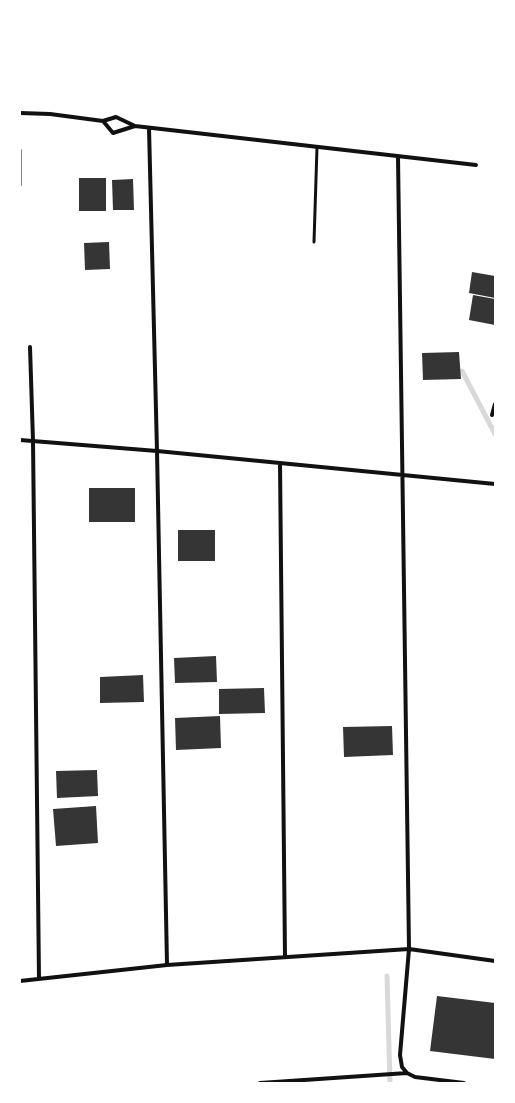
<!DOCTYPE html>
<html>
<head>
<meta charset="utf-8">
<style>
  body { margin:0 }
  #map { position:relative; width:515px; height:1103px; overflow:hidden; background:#fff; font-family:"Source Sans 3",sans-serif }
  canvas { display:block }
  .frame { position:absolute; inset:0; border:21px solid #fff; pointer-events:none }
</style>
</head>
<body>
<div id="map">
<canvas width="515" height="1103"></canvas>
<div class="frame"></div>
</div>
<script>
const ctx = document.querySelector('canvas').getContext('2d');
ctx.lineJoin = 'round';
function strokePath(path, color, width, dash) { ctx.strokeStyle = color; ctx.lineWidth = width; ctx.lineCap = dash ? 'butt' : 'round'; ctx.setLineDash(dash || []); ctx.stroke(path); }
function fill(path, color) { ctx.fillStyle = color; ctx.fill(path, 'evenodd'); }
strokePath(new Path2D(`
  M 462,371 L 495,434
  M 387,976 L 390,1083`), '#d9d9d9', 5);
fill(new Path2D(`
  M 79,178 L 106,178 L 106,211 L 79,211 Z
  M 133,179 L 134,210 L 113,210 L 112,180 Z
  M 109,242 L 110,269 L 85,270 L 84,243 Z
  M 472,272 L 495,276 L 495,298 L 469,293 Z
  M 473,295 L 495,299 L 495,325 L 469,320 Z
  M 459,352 L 461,379 L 423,380 L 422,353 Z
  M 89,488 L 135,488 L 135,522 L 89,522 Z
  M 178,530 L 215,530 L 215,561 L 178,561 Z
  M 216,656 L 217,682 L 175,683 L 174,658 Z
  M 143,675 L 144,702 L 100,703 L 100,677 Z
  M 264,688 L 265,713 L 219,714 L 219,689 Z
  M 220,716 L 221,748 L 176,750 L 175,718 Z
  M 392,726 L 393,755 L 344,757 L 343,727 Z
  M 97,770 L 98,796 L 57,798 L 56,771 Z
  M 96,806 L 98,843 L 56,846 L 53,809 Z
  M 437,996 L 495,1003 L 495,1059 L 430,1051 Z`), '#353535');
strokePath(new Path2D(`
  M 20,150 L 20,185
  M 314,242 L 317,147`), '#111', 3);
strokePath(new Path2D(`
  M 20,113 L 50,114 L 103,121 L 116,117 L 135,126 L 476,165
  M 103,121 L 113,133 L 135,126
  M 149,128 L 157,451 L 167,965
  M 398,157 L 409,949 L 400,1055 L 402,1067 L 407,1073 L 415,1077 L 464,1083
  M 30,347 L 33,441 L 39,979
  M 492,415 L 495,404
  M 20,440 L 157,451 L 495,484
  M 280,464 L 285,957
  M 20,981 L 167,965 L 409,949 L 495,961
  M 260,1083 L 407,1073`), '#111', 4);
</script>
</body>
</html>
